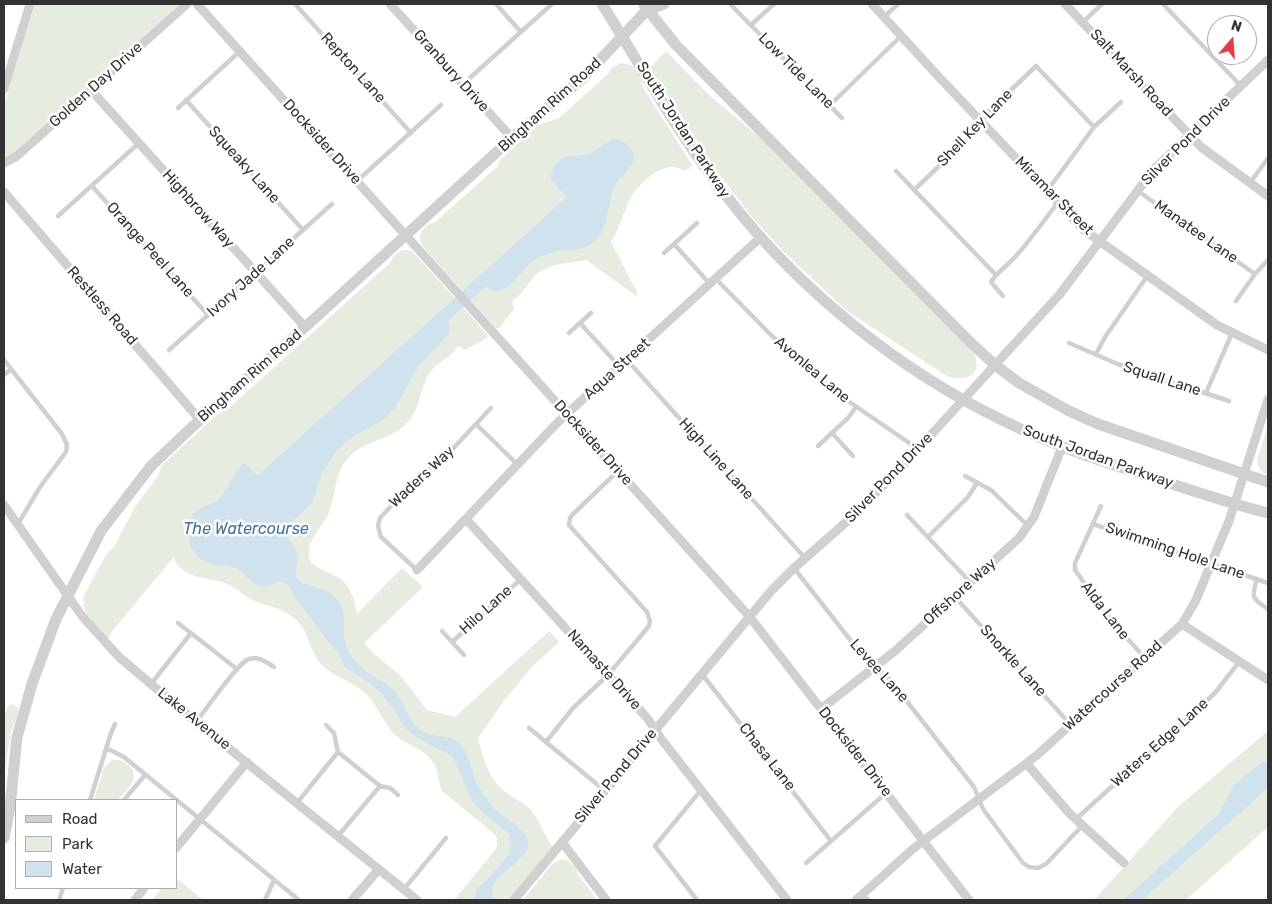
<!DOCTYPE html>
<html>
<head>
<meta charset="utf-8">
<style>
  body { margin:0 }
  #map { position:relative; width:1272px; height:904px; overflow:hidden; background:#fff; font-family:Rubik,sans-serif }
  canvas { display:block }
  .frame { position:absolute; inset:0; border:5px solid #333; pointer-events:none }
  .legend { position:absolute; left:15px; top:799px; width:162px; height:90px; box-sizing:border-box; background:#fff; border:1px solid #adadad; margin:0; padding:6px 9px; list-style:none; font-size:15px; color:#333 }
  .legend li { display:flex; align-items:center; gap:10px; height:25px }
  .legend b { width:25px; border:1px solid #adadad }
  .north { position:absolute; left:1207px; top:15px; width:50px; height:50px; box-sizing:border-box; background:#fff; border:1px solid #adadad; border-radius:50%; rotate:18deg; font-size:14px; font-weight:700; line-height:20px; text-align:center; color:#333 }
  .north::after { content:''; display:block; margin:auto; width:18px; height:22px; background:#e63946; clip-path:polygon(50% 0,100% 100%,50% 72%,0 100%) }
</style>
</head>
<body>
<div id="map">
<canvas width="1272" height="904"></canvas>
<div class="frame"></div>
<ul class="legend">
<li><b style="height:6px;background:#d0d0d0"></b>Road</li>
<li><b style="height:14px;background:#e6ecdf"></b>Park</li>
<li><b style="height:14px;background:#cfe2ee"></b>Water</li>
</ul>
<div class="north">N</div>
</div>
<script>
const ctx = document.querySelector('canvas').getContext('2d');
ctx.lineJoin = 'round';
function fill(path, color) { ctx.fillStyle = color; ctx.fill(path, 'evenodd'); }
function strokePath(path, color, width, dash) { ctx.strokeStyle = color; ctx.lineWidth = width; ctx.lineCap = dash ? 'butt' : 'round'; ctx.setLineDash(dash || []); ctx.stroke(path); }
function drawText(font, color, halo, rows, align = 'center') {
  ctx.font = font + ' Rubik,sans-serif'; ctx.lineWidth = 5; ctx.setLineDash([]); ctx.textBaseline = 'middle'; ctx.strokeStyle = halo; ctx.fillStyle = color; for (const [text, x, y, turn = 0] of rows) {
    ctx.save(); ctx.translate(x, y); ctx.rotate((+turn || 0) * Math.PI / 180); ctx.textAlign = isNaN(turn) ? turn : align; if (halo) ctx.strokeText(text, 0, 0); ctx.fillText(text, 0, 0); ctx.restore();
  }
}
fill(new Path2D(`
  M 35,4 L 179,4 L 176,8 L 14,154 L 4,158 L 4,105 Z
  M 666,51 L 708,94 L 764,141 L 974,354 C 984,375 964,383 947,376 L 847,311 L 785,253 L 752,217 L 719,174 L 650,68 Z
  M 620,63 L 631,65 L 642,79 L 642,86 L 693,166 L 685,171 C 673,164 664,167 653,174 C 624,194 627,215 611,242 L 638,294 L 636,296 L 586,260 C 569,264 550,262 536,275 C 527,283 523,295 512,301 L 514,309 L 499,328 L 496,328 L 424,248 C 415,236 423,226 435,222 L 498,166 L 500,160 L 538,125 L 559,118 L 608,74 L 611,68 Z
  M 402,250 L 409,250 L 414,253 L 488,335 L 487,338 L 465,350 L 458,346 C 450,358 436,363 428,375 C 420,390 420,407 409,421 C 394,439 370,439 353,453 C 333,471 338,489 329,512 C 323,527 304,542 310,560 C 313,568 334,574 342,580 C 352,590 355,601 357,614 L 402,568 L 423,587 L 364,643 L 373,653 L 401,676 L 427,710 L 455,717 L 549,631 L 559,642 L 531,668 L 503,702 L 478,738 C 484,760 488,780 508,794 C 516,800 525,803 531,810 C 540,821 544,835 553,847 L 508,900 L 454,900 L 496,849 C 499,842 497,836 491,831 L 443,792 C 437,783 440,773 434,764 C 425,748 408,746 395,735 C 382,722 378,704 364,692 C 352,681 334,677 322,665 C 307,650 312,630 290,615 C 279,607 266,606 255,601 C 244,596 236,587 225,583 C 203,576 186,580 173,558 L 113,630 L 108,639 L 86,613 L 84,608 L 83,597 L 107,553 L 114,547 L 135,507 L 158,476 L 162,465 L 218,414 L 228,409 L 391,262 L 393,256 Z
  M 1268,425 L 1268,477 L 1259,469 L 1257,460 Z
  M 11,704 L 19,708 L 16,720 L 11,730 L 4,777 L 4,716 L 7,708 Z
  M 1268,731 L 1268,827 L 1186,900 L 1094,900 L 1179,806 Z
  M 112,760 C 117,759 122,760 127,764 C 143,776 127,790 118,800 L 94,800 L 104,768 Z
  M 562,859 L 569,861 L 577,870 L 577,873 L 597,900 L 523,900 L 552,864 Z
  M 176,878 L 203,900 L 152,900 L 162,888 L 176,888 Z`), '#e6ecdf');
fill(new Path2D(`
  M 611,140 C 617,139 623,140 628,145 C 646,162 619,174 613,189 C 607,207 609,228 594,242 C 583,252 567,249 554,252 C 546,254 539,257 533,261 C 519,271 505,303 486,286 L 448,321 L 450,327 L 448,335 L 419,365 L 394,409 L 383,420 L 355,435 L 337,450 L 322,473 L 314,498 L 310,505 L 288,525 C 281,536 292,540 296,550 C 300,559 294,569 297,579 C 307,588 323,585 334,596 C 351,614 340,628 346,646 C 348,653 354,660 359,665 C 368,676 383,679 393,689 C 404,701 407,719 420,730 C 433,740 450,732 461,745 C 470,756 471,771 477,784 C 481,792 487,799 492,806 C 501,816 521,826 526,836 C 539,862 479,874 495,900 L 473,900 L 478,887 L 487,880 L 510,853 L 511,843 L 509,834 L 483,813 L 472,800 L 453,757 L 413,735 L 404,726 L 394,709 L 383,695 L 370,683 L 345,667 L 337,651 L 329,643 L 320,630 L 295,598 L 289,585 L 280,581 C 275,582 271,586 266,586 C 251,588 247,572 235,568 C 227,565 219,566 212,564 C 198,561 188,548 189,534 C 189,526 189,518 195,512 C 201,506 211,506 218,500 C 229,488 232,473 244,463 L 257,476 L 567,197 L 550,178 C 559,149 570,160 590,153 C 598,150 604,144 611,140 Z
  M 1263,761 L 1268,764 L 1268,788 L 1142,900 L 1123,900 L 1218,815 L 1235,784 Z`), '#cfe2ee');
strokePath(new Path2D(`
  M 295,4 L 411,133
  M 496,4 L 521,32
  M 1163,4 L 1241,86
  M 731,5 L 842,118
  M 884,17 L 898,4
  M 1083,22 L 1102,4
  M 751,25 L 774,4
  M 463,84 L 552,4
  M 186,100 L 303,230
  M 830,105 L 901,36
  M 178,108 L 239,52
  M 896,171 L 996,275
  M 357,181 L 441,105
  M 1250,183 L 1268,158
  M 92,186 L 208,315
  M 914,190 L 974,133 L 990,110 L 1036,66 L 1094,127
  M 1047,191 L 1094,127 L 1121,102
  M 1138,191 L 1255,274
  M 58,216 L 139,143
  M 674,244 L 710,284
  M 664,253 L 697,223
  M 716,279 L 772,336 L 835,392 L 918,449
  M 1003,296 L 991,282 C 998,271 1008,265 1016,256 C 1031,239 1044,221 1058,202
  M 1236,301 L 1255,274 L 1268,260
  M 580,323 L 619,366
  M 569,333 L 591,313
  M 1069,343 L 1120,365 L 1229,401
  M 169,350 L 332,204
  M 1096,354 L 1105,337 L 1148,275
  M 4,360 L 62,434 L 67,445 L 66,452 L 40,487 L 18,524
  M 627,360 L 805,558
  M 4,375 L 11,369
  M 1206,393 L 1232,333
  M 476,424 L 518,465
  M 832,433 L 853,456
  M 818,446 L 848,418 L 856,407
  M 965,476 L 991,490 L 1028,526
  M 1101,506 L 1075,563 L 1075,570 L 1108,617 L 1144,657
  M 907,515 L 971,583
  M 1093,524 L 1268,583
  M 928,537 L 968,497 L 977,483
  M 794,568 L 866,660 L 887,676 L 974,787 L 983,809 L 1023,863 L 1029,867 L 1038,868 L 1046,864 L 1082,826
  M 417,570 L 381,537 L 378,526 L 380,518 L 419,476 L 445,457 L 491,408
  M 1257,579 C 1251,597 1252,599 1268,609
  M 955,597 L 1070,724
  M 178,623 L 237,669
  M 442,631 L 464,655
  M 452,642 L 521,579
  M 702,674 L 831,841
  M 151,684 L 191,633
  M 196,722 C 206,710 237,663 249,659 C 259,656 266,662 274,667
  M 326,725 L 334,733 L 338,752 L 380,786 L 390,788 L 398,795
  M 529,728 L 604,790
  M 546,742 L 573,708 L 608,675 L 649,626 L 650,621 L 647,612 L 569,525 L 570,518 L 572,515 L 618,471
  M 106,748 L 124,757 L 299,900
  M 90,800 L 111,733 L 115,724
  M 124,800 L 145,775
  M 297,803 L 338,752
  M 1076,819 L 1215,693 L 1239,662
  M 338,836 L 380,786
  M 806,863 L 886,793
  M 404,889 L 446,838
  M 863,894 L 868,900
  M 59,900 L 63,888
  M 265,900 L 274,880
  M 697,900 L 655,846 L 701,790`), '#d0d0d0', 4.5);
strokePath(new Path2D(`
  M 197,4 L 749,616 L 969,900
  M 390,4 L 512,138
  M 872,4 L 938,76 L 1084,230 L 1217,325 L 1268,350
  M 1065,4 L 1201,147 L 1268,196
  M 4,89 L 30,4
  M 91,90 L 305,327
  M 4,163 L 17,156 L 187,4
  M 4,192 L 200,420
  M 4,505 L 82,616 L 119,657 L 196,722 L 417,900
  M 466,519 L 648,719 L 662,740 L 787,900
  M 417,570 L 559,421 L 761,237
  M 1182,624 L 1268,680
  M 821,709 L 895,651 L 1019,538 L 1034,517 L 1062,447
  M 1027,764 L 1070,814 L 1124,863
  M 562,842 L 606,900
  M 176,848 L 247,762
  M 135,900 L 144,888
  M 352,900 L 379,869
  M 514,900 L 771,591 L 794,568 L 844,524 L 897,472 L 1060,294 L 1154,169 L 1268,60
  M 856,900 L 914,848 L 1036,756 L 1182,624 L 1195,602 L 1229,521 L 1268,399`), '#d0d0d0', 9);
strokePath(new Path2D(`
  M 602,4 C 643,69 680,138 728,198 C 799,290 900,371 1004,421 C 1054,446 1107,463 1160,480 C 1196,492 1232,504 1268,513
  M 644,5 L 676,45 L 970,342 L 995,365 L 1019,383 L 1069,411 L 1098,424 L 1268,482
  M 4,838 L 10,807 L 17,737 L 32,684 L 56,619 L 101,531 L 151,466 L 190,429 L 313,320 L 512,138 L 583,78 L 647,10 L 664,4`), '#d0d0d0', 11);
drawText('15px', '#333', '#fff', [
  ["Repton Lane",353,68,48],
  ["Granbury Drive",451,71,48],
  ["Low Tide Lane",796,71,45],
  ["Salt Marsh Road",1131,73,47],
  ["Golden Day Drive",96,85,-42],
  ["Bingham Rim Road",550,105,-42],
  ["Shell Key Lane",975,128,-46],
  ["South Jordan Parkway",683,130,57],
  ["Silver Pond Drive",1186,141,-45],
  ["Docksider Drive",322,142,48],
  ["Squeaky Lane",244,165,48],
  ["Miramar Street",1054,196,45],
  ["Highbrow Way",198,209,48],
  ["Manatee Lane",1196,232,35],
  ["Orange Peel Lane",150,250,48],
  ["Ivory Jade Lane",251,277,-42],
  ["Restless Road",102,306,49],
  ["Aqua Street",617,369,-42],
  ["Avonlea Lane",812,370,40],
  ["Bingham Rim Road",250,376,-41],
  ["Squall Lane",1162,379,18],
  ["Docksider Drive",593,443,48],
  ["South Jordan Parkway",1098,457,20],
  ["High Line Lane",716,459,48],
  ["Waders Way",422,477,-43],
  ["Silver Pond Drive",889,478,-46],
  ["Swimming Hole Lane",1175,551,19],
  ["Offshore Way",960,592,-42],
  ["Hilo Lane",486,610,-42],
  ["Alda Lane",1105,611,52],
  ["Snorkle Lane",1013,661,48],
  ["Namaste Drive",604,670,48],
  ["Levee Lane",879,671,48],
  ["Watercourse Road",1113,686,-42],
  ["Lake Avenue",194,719,39],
  ["Waters Edge Lane",1160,743,-42],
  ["Docksider Drive",855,752,52],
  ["Chasa Lane",767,757,52],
  ["Silver Pond Drive",616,776,-50]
]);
drawText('italic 16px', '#3f7597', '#fff', [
  ["The Watercourse",246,529]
]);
</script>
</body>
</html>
